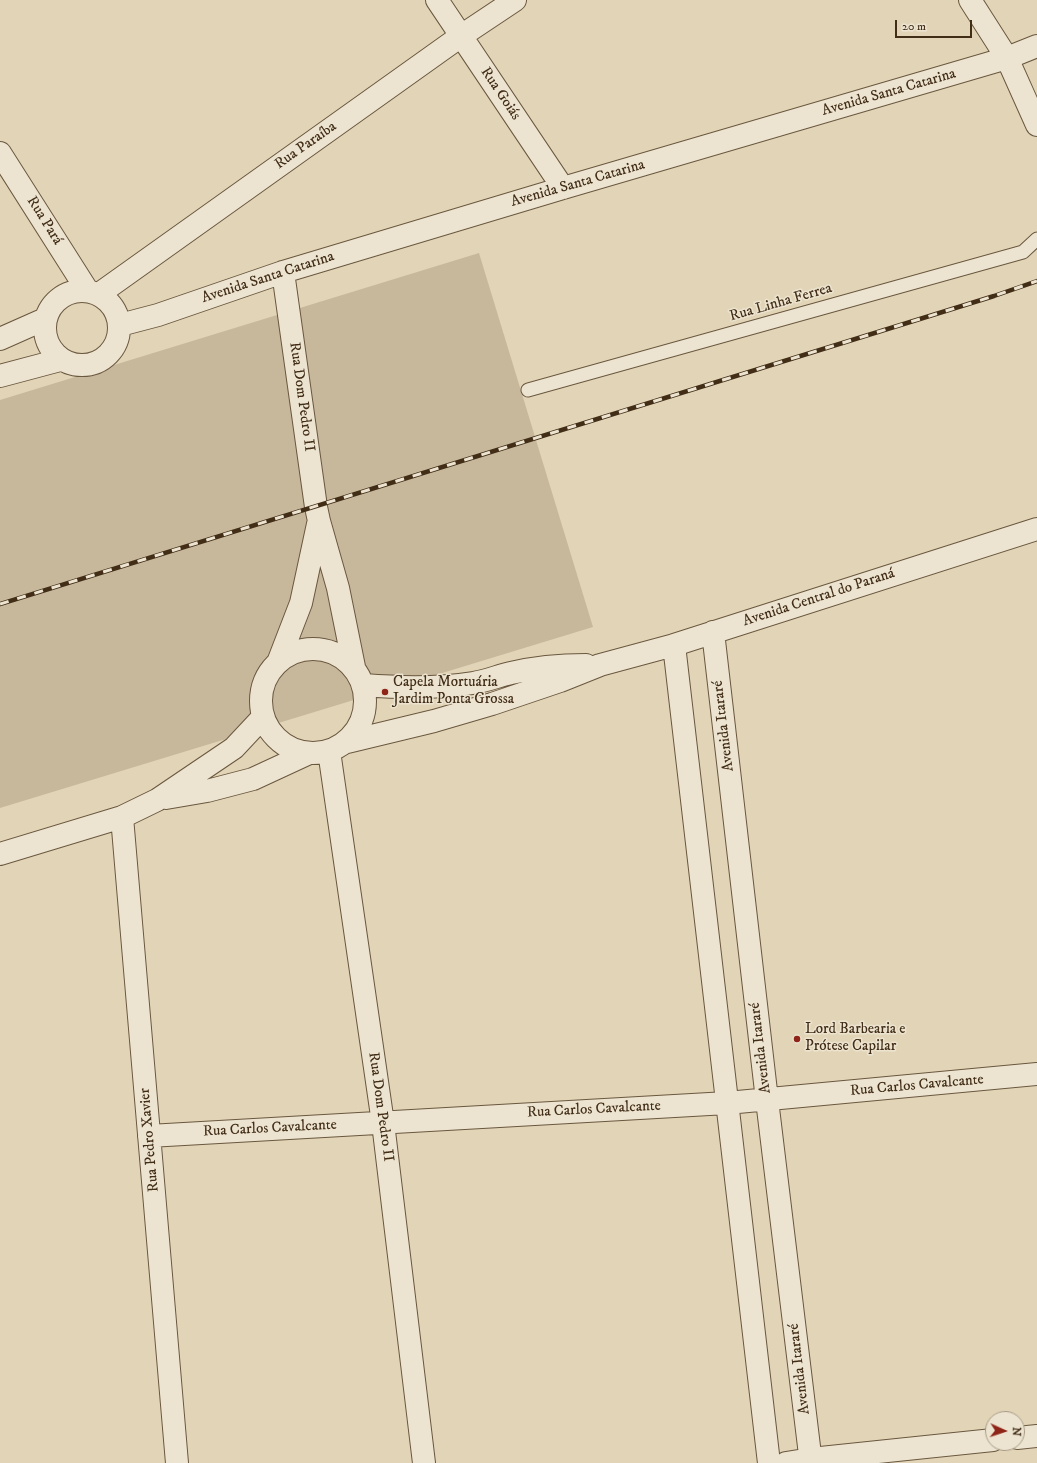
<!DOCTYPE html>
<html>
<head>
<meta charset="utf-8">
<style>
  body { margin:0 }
  #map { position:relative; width:1037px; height:1463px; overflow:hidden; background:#e2d5b7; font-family:"IM FELL DW Pica",serif }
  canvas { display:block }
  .north { position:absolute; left:985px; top:1411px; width:40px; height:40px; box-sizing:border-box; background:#ece4d0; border:1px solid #a89b86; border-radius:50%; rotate:93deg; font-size:11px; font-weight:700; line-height:16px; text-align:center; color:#422d17 }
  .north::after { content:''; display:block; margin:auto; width:14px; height:18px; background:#8f2418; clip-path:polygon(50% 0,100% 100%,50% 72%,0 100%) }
  .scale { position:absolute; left:895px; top:20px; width:77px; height:18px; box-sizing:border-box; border:2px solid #422d17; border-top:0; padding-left:5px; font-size:12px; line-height:14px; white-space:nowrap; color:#422d17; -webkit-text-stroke:3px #ece4d0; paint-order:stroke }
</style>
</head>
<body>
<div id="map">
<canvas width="1037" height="1463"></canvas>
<div class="north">N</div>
<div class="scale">20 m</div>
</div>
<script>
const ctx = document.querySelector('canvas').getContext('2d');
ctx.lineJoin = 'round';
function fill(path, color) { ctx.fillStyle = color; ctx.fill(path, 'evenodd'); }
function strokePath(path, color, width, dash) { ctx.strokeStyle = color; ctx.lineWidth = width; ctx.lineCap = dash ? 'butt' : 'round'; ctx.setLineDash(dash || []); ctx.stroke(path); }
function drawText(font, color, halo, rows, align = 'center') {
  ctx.font = font + ' "IM FELL DW Pica",serif'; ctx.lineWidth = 3; ctx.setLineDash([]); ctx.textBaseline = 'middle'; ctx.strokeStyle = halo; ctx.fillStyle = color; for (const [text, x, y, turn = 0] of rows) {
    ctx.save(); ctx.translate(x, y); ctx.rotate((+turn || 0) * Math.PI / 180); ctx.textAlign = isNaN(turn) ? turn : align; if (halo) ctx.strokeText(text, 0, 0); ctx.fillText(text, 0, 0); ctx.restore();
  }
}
fill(new Path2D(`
  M 479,253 L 593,627 L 0,808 L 0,400 Z`), '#c7b89c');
const service = new Path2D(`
  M 528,390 L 1023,252 L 1037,239`);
const minor = new Path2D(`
  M 437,0 L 563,188
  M 970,0 L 1007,58 L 1037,125
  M 0,153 L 87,290
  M 283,272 L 316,507 L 319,521 L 338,588 L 354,667
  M45 328a37 37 0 1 1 74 0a37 37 0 1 1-74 0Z
  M 99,294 L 461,36 L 515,0
  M 120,325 L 158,315 L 283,272 L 563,188 L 1007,58 L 1037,46
  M 0,339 L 45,319
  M 0,376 L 60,360
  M 713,632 L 767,1100 L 811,1463
  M 674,645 L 769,1463
  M261 701a52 52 0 1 1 104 0a52 52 0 1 1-104 0Z
  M 279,660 L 301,603 L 318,524
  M 364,685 C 401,688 436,689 473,683 C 486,681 498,676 511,673 C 536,667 561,665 586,665
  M 347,742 L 434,721 L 492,704 L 560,681 L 600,665 L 674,645 L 1037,529
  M 329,751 L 383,1123 L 424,1463
  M 166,798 L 207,791 L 253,779 L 307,754
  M 122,817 L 177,1463
  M 0,854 L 122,817 L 157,800 L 234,748 L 263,717
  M 149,1136 L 727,1103 L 1037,1074
  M 1017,1438 L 1037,1436
  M 786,1463 L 811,1459 L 993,1440`);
strokePath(service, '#6a573f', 15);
strokePath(minor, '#6a573f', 24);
strokePath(service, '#ece4d0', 13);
strokePath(minor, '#ece4d0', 22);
const rail = new Path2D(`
  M 0,604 L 994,296 L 1037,281`);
strokePath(rail, '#422d17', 4.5);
strokePath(rail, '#ece4d0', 3, [9]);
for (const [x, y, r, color] of [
  [385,692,4,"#8f2418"],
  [797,1039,4,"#8f2418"]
]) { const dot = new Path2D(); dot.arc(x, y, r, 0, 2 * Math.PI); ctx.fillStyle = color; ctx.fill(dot); strokePath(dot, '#ece4d0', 1.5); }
drawText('15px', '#422d17', '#ece4d0', [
  ["Avenida Santa Catarina",889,93,-16],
  ["Rua Goiás",500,94,56],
  ["Rua Paraíba",306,146,-35],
  ["Avenida Santa Catarina",578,184,-16],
  ["Rua Pará",44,221,58],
  ["Avenida Santa Catarina",268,278,-18],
  ["Rua Linha Ferrea",781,303,-16],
  ["Rua Dom Pedro II",301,397,82],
  ["Avenida Central do Paraná",819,598,-18],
  ["Avenida Itararé",724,726,-97],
  ["Avenida Itararé",761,1048,-97],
  ["Rua Carlos Cavalcante",917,1086,-5],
  ["Rua Dom Pedro II",380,1107,82],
  ["Rua Carlos Cavalcante",594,1110,-3],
  ["Rua Carlos Cavalcante",270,1129,-3],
  ["Rua Pedro Xavier",150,1140,-95],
  ["Avenida Itararé",800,1369,-97]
]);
drawText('15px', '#422d17', '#ece4d0', [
  ["Capela Mortuária",393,683],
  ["Jardim Ponta Grossa",393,700],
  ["Lord Barbearia e",805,1030],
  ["Prótese Capilar",805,1047]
], 'left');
</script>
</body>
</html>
